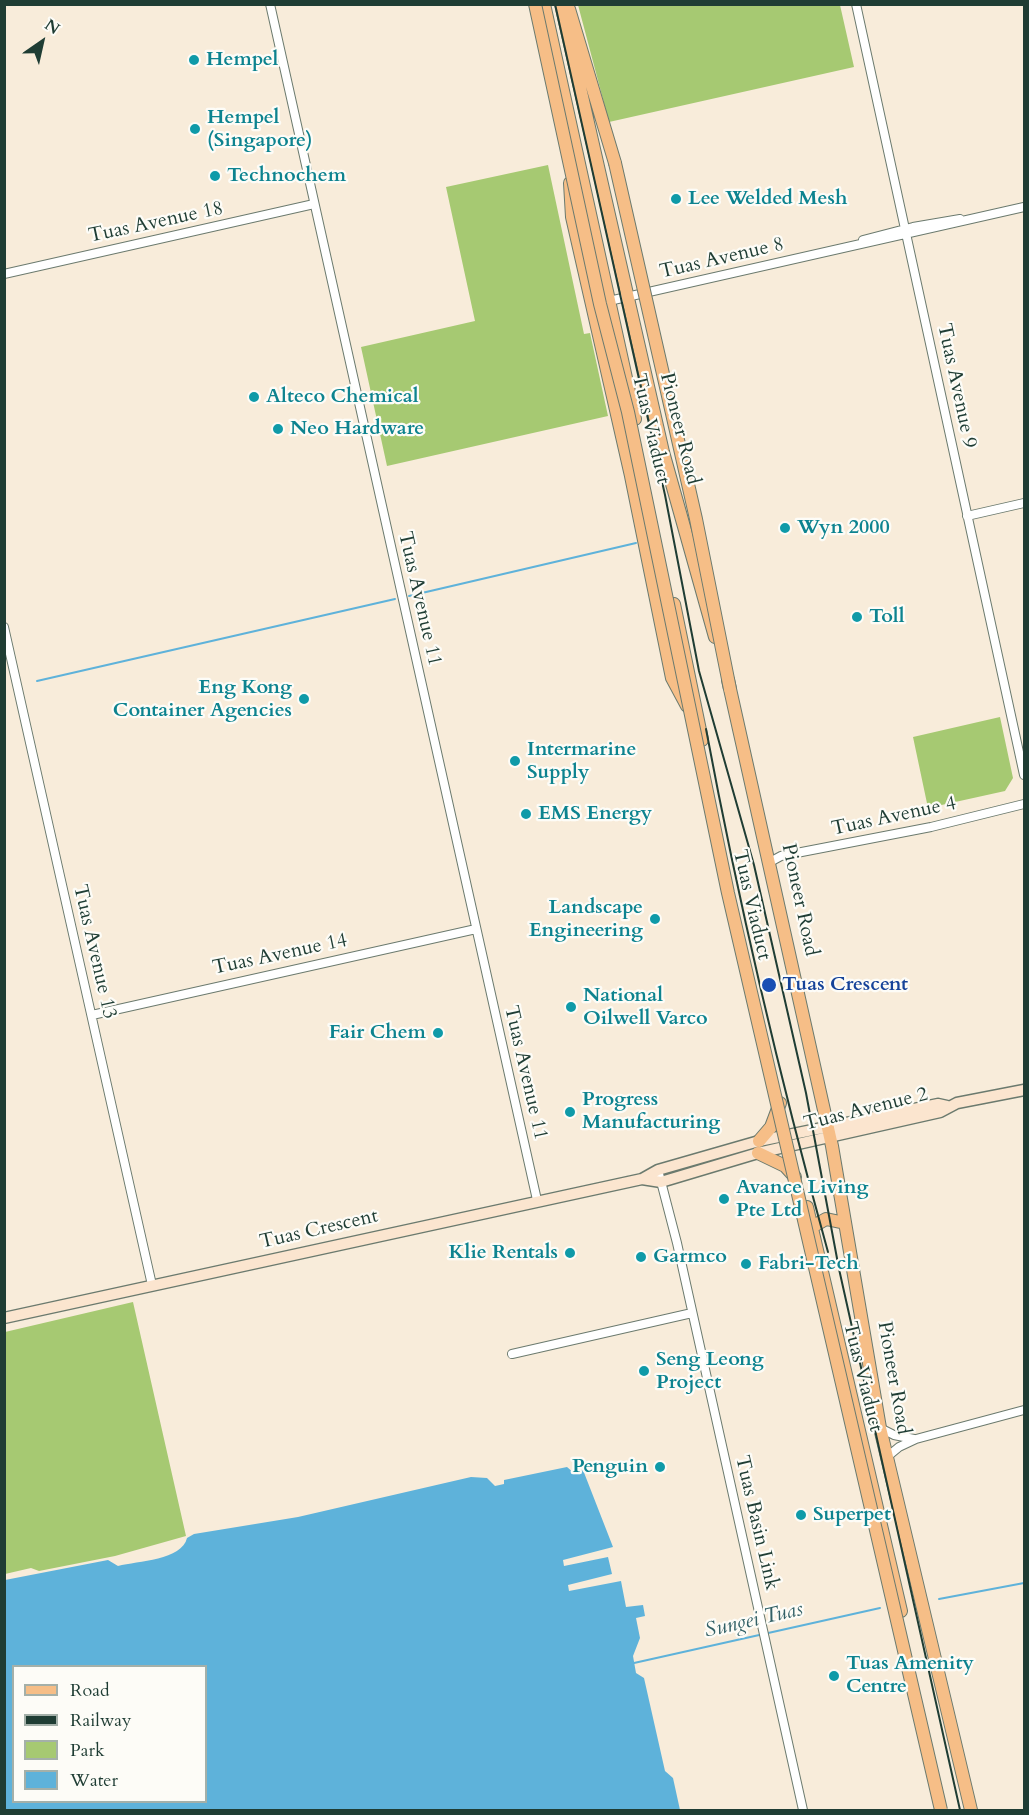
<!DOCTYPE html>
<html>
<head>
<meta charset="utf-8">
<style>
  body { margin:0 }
  #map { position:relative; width:1029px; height:1815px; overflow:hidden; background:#f8ecda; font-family:Cardo,serif }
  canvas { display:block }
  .frame { position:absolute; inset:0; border:6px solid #1f3d34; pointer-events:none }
  .legend { position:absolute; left:12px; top:1665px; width:195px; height:138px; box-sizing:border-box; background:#fdfcf7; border:2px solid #a4b0a9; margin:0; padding:8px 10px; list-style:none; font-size:18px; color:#1f3d34 }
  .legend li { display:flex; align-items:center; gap:12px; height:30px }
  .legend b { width:30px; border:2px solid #a4b0a9 }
  .north { position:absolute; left:12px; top:12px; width:60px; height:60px; -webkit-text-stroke:4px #fdfcf7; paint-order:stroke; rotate:34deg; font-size:16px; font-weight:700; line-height:24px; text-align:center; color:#1f3d34 }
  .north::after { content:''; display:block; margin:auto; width:21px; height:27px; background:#1f3d34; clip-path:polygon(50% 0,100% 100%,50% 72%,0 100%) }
</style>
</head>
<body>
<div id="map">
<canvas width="1029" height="1815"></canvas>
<div class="frame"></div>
<ul class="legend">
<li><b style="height:8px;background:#f6be87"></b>Road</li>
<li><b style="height:8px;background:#1f3d34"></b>Railway</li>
<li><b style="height:16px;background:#a6c972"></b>Park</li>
<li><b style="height:16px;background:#5eb2da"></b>Water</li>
</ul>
<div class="north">N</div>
</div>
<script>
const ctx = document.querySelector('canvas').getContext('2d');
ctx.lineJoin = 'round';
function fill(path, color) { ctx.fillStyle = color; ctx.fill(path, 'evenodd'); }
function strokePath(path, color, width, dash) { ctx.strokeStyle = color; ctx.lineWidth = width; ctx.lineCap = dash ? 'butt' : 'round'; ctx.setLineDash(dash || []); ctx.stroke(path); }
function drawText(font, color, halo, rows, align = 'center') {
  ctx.font = font + ' Cardo,serif'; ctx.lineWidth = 4.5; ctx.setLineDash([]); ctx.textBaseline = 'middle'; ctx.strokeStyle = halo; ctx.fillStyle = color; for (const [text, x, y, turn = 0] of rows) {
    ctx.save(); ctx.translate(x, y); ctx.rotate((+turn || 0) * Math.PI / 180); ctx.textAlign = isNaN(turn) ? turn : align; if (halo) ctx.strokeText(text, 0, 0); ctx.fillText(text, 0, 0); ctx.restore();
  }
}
fill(new Path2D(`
  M 578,5 L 840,5 L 854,67 L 609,122 Z
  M 548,165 L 584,334 L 590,333 L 608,416 L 387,466 L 361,347 L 475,321 L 446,187 Z
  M 1000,717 L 1013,778 L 1005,791 L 928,808 L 913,737 Z
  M 133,1302 L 186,1536 L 115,1556 L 39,1571 L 31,1568 L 5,1574 L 5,1332 Z`), '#a6c972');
fill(new Path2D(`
  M 567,1467 L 574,1473 L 583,1470 L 613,1547 L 563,1560 L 564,1566 L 608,1557 L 612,1574 L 568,1585 L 569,1591 L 621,1581 L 626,1607 L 643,1605 L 645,1616 L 636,1618 L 640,1638 L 633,1656 L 636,1673 L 644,1678 L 665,1771 L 673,1778 L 680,1810 L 5,1810 L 5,1580 L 108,1560 L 118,1566 C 138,1561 182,1560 187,1538 L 194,1534 L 298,1517 L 471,1477 L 487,1478 L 495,1486 L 504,1484 L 504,1480 ZM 14,1666 L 206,1666 L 206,1802 L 14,1802 Z`), '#5eb2da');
strokePath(new Path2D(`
  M 409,596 L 636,543
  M 37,681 L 395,599
  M 939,1599 L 1024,1583
  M 634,1663 L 880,1608`), '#5eb2da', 2);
const street = new Path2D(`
  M 270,4 L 537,1200
  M 856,4 L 1024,775
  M 863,240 L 913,227 L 960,219
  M 4,274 L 314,204
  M 609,301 L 1024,207
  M 967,516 L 1024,503
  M 4,627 L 152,1285
  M 770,862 L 781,856 L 931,827 L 1024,804
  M 92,1015 L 476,929
  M 658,1170 L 677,1243 L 803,1810
  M 512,1354 L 692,1313
  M 880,1428 L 894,1435 L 914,1439
  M 887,1457 L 899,1447 L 916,1439 L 1024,1410`);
const secondary = new Path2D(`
  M 642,1179 L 661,1182 L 758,1153 L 940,1112 L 957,1103 L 1024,1090
  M 4,1318 L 642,1179 L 658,1170 L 759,1141 L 938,1104 L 947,1106`);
const primary = new Path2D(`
  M 544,4 L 635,419
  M 561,4 L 663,452 L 715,637
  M 569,9 L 615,163
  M 570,183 L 572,217 L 631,476 L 672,678 L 687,706
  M 674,604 L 702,740
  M 728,680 L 832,1146 L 880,1428 L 971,1810
  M 759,1141 L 771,1127 L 780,1103
  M 758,1153 L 785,1166 L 795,1177
  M 807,1207 L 901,1611
  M 812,1227 L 826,1219 L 845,1223`);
strokePath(street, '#6b7a6e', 10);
strokePath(secondary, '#6b7a6e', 13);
strokePath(primary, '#6b7a6e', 14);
strokePath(street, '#fff', 8);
strokePath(secondary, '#fbe5cf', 10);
strokePath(primary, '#f6be87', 12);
strokePath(new Path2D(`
  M 555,4 L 665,495 L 699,671 L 754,865 L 806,1093 L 839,1269 L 960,1810
  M 706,729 C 739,905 780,1079 828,1252`), '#1f3d34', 2);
const primaryBridge = new Path2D(`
  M 535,4 L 600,304 L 628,412 L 728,893 L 941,1810
  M 615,163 L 696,519 L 730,689`);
strokePath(primaryBridge, '#6b7a6e', 14, []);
strokePath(primaryBridge, '#f6be87', 12);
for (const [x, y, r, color] of [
  [194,60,6,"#0f9aa8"],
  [195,129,6,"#0f9aa8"],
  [215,176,6,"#0f9aa8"],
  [676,199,6,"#0f9aa8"],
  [254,397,6,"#0f9aa8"],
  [278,429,6,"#0f9aa8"],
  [785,528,6,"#0f9aa8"],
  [857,617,6,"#0f9aa8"],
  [304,699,6,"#0f9aa8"],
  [515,761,6,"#0f9aa8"],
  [526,814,6,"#0f9aa8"],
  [655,919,6,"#0f9aa8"],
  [769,985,8,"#1a4fb4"],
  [571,1007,6,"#0f9aa8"],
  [438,1033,6,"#0f9aa8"],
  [570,1112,6,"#0f9aa8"],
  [724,1199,6,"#0f9aa8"],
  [570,1253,6,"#0f9aa8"],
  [641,1257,6,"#0f9aa8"],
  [746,1264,6,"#0f9aa8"],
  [644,1371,6,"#0f9aa8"],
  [660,1467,6,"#0f9aa8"],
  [801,1515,6,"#0f9aa8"],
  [834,1676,6,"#0f9aa8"]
]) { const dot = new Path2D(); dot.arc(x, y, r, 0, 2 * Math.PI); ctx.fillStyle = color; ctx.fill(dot); strokePath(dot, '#fdfcf7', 2); }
drawText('bold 20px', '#0d838f', '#fdfcf7', [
  ["Hempel",206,60],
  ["Hempel",207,118],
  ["(Singapore)",207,141],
  ["Technochem",227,176],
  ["Lee Welded Mesh",688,199],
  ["Alteco Chemical",266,397],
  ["Neo Hardware",290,429],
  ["Wyn 2000",797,528],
  ["Toll",869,617],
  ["Eng Kong",292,688,"right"],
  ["Container Agencies",292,711,"right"],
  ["Intermarine",527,750],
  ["Supply",527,773],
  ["EMS Energy",538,814],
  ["Landscape",643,908,"right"],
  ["Engineering",643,931,"right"],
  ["National",583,996],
  ["Oilwell Varco",583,1019],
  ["Fair Chem",426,1033,"right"],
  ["Progress",582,1100],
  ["Manufacturing",582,1123],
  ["Avance Living",736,1188],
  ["Pte Ltd",736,1211],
  ["Klie Rentals",558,1253,"right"],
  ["Garmco",653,1257],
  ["Fabri-Tech",758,1264],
  ["Seng Leong",656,1360],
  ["Project",656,1383],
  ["Penguin",648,1467,"right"],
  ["Superpet",813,1515],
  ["Tuas Amenity",846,1664],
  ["Centre",846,1687]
], 'left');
drawText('20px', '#1f3d34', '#fdfcf7', [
  ["Tuas Avenue 18",156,223,-12],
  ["Tuas Avenue 8",722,259,-13],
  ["Tuas Avenue 9",956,386,78],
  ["Tuas Viaduct",650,429,77],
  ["Pioneer Road",679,429,76],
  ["Tuas Avenue 11",419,599,77],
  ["Tuas Avenue 4",894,817,-12],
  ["Pioneer Road",799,900,78],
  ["Tuas Viaduct",751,905,77],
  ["Tuas Avenue 13",94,952,77],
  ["Tuas Avenue 14",280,955,-12],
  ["Tuas Avenue 11",525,1073,77],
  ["Tuas Avenue 2",866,1110,-14],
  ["Tuas Crescent",319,1230,-13],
  ["Tuas Viaduct",862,1377,76],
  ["Pioneer Road",893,1378,80],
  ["Tuas Basin Link",756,1523,77]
]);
drawText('bold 20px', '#164399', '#fdfcf7', [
  ["Tuas Crescent",782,985]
], 'left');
drawText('italic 21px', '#326066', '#fdfcf7', [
  ["Sungei Tuas",754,1621,-13]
]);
</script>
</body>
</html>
